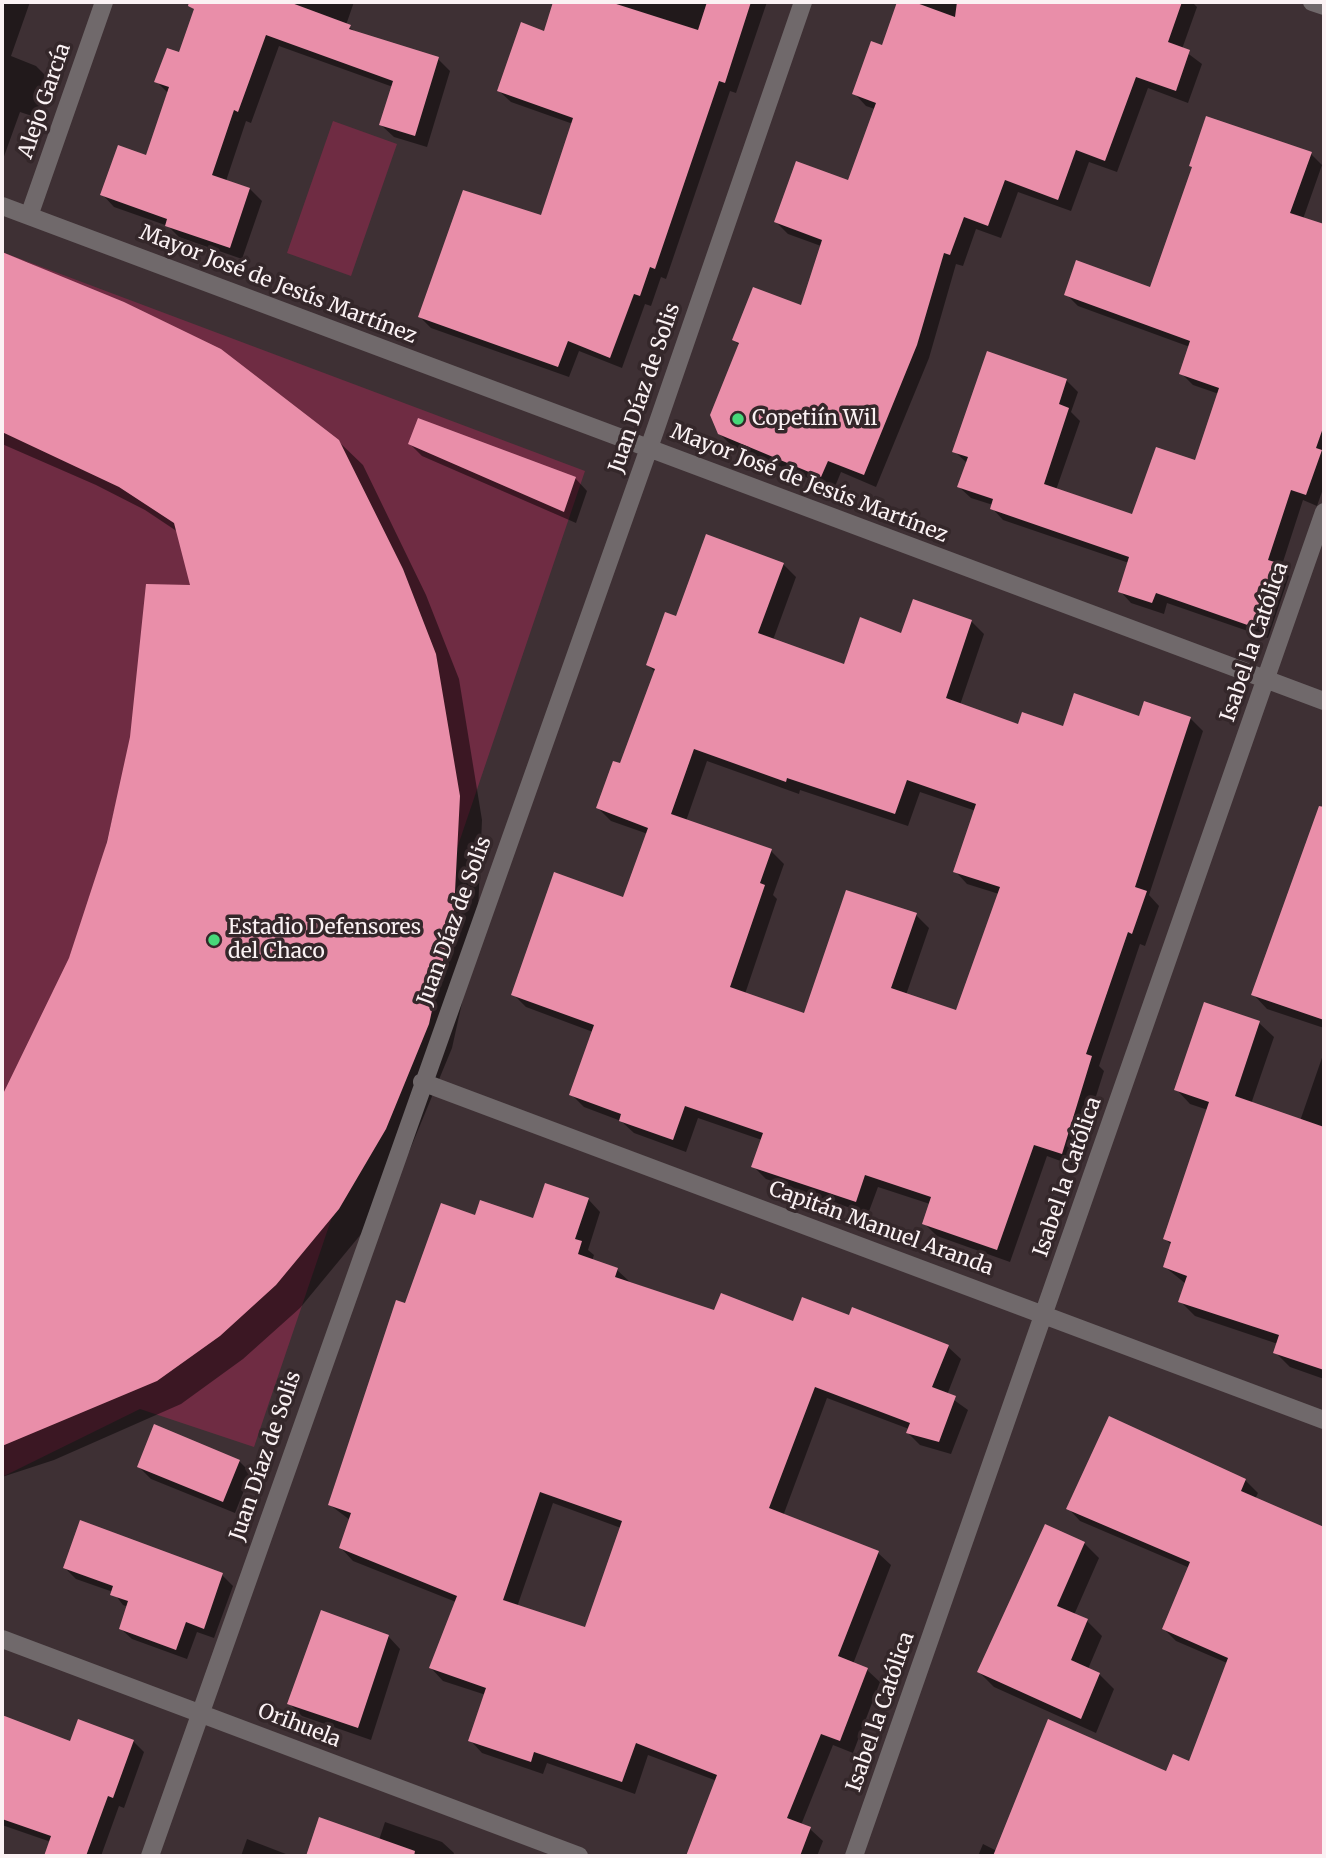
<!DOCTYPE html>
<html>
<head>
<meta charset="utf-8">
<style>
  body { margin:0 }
  #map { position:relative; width:1326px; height:1858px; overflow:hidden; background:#3e3034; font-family:Merriweather,serif }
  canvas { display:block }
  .frame { position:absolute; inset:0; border:4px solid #fbf2f4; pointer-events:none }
</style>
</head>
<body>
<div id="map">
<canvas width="1326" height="1858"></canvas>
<div class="frame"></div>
</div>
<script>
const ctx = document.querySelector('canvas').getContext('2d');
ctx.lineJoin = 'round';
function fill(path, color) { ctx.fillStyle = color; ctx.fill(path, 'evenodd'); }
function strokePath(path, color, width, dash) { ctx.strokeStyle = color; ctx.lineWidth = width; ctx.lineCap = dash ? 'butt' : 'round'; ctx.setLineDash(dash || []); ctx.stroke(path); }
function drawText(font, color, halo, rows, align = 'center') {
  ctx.font = font + ' Merriweather,serif'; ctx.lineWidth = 7; ctx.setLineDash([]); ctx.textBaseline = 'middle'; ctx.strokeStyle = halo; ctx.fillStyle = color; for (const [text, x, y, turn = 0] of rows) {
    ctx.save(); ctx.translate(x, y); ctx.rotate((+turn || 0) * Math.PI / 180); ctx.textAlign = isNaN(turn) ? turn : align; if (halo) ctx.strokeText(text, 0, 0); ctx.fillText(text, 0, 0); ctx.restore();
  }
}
fill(new Path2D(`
  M 333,121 L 397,144 L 351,276 L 287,253 Z
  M 2,252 L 585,471 L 254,1447 L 140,1409 L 2,1477 Z`), '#6f2c43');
fill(new Path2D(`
  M 2,2 L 30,2 L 11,56 L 36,66 L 49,79 L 35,117 L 20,112 L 2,162 Z
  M 198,2 L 354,2 L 346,25 L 357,33 L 438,59 L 450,71 L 427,147 L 394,137 L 381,125 L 393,87 L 279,46 L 251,123 L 246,121 L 226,181 L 250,189 L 262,201 L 242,259 L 179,237 L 168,226 L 114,207 L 102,194 L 147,158 L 169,94 L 156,81 L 180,55 Z
  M 555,2 L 767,2 L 736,93 L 730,91 L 666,279 L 661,277 L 651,306 L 645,304 L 622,368 L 579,351 L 569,377 L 431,328 L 420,317 L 542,218 L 573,124 L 511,102 L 499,91 L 545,33 Z
  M 899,2 L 1192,2 L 1197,7 L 1182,49 L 1202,64 L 1188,103 L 1148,88 L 1117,172 L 1089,162 L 1071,211 L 1018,192 L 1001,238 L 976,229 L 963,266 L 956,264 L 929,358 L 876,487 L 841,472 L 834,489 L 732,446 L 719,433 L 740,346 L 734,340 L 802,308 L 821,246 L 788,234 L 776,222 L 849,182 L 875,109 L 866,106 L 854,93 L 883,47 Z
  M 1311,154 L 1322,165 L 1303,219 L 1324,226 L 1324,486 L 1317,506 L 1303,500 L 1281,568 L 1289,576 L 1268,638 L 1167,603 L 1164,614 L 1131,603 L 1120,591 L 1129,563 L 1003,520 L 992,508 L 993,505 L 971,498 L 959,487 L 967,463 L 954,451 L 1066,380 L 1078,392 L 1071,412 L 1080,421 L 1056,490 L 1133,516 L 1196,462 L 1219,394 L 1193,385 L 1181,373 L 1190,347 L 1078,306 L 1066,294 L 1151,289 Z
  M 2,254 L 27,262 L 220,351 L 338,441 L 363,465 L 426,595 L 459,679 L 482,820 L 477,935 L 452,1048 L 409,1152 L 362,1233 L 300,1308 L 243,1359 L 181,1404 L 54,1460 L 2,1477 L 2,1099 L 70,958 L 94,895 L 132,737 L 193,586 L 178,532 L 145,510 L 96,485 L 2,444 Z
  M 410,444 L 575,478 L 587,491 L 576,523 L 422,456 Z
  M 783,564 L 796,577 L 773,640 L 845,666 L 902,635 L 971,621 L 984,634 L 960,705 L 1019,726 L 1064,728 L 1140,718 L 1190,718 L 1203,731 L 1149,895 L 1159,906 L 1145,946 L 1140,944 L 1099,1066 L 1104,1071 L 1074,1166 L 1047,1156 L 1010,1262 L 937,1236 L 924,1223 L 930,1204 L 878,1187 L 868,1214 L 766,1179 L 753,1166 L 762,1140 L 698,1118 L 686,1152 L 634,1133 L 621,1121 L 584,1107 L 571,1094 L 593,1032 L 526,1007 L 513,994 L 624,899 L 648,834 L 611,821 L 598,808 L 621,766 L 656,673 L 648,665 L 677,618 ZM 707,761 L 799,794 L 800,790 L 908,826 L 920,792 L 976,811 L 955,871 L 967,884 L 999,894 L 957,1012 L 906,995 L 929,928 L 916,915 L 805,1015 L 745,994 L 777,899 L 773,895 L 784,864 L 771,851 L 686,821 Z
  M 1305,850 L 1324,857 L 1324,1028 L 1267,1009 L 1253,994 Z
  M 1259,1023 L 1274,1037 L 1251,1104 L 1300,1121 L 1324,1052 L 1324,1379 L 1290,1367 L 1275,1352 L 1278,1344 L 1195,1316 L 1180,1301 L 1186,1284 L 1165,1267 L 1172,1246 L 1165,1238 L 1208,1110 L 1190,1104 L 1176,1089 Z
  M 588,1199 L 600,1212 L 588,1250 L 594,1255 L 592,1261 L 617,1270 L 630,1282 L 715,1312 L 794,1323 L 849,1318 L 948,1347 L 961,1359 L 947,1395 L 968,1410 L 951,1454 L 920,1445 L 908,1433 L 909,1429 L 827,1398 L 783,1516 L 878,1553 L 891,1565 L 853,1664 L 867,1670 L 880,1682 L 853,1753 L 833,1745 L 801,1825 L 810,1829 L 823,1841 L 817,1856 L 695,1856 L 690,1851 L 717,1781 L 648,1755 L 635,1794 L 547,1763 L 543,1774 L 482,1753 L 470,1740 L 486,1695 L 443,1681 L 431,1668 L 456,1602 L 353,1561 L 341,1548 L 350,1520 L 330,1505 L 406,1306 L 476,1217 L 534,1221 ZM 553,1503 L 621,1528 L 586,1629 L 517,1607 Z
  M 1110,1418 L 1245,1480 L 1258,1493 L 1255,1499 L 1324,1530 L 1324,1758 L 1321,1765 L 1324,1766 L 1324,1856 L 978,1856 L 983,1844 L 997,1851 L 1190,1764 L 1227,1663 L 1176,1641 L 1164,1629 L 1190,1568 L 1080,1521 L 1068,1508 Z
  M 239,1461 L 251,1473 L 235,1513 L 151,1479 L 139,1467 Z
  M 81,1522 L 222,1575 L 233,1586 L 214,1638 L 197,1632 L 187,1659 L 132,1639 L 121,1629 L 128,1607 L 123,1605 L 113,1592 L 76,1579 L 65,1568 Z
  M 1084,1543 L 1099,1558 L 1074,1615 L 1087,1621 L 1102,1636 L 1088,1669 L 1099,1674 L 1114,1689 L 1096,1733 L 994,1687 L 979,1672 Z
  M 388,1636 L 400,1649 L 371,1740 L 302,1716 L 289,1703 Z
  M 2,1717 L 71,1743 L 133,1741 L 144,1752 L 124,1808 L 119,1806 L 101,1856 L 46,1856 L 51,1842 L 2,1825 Z
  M 320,1819 L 379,1840 L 385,1822 L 442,1842 L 454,1853 L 453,1856 L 308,1856 Z
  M 247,1839 L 291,1856 L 241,1856 Z`), '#0007');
fill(new Path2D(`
  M 189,2 L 289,2 L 351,25 L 349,29 L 439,57 L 415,136 L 379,125 L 393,81 L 266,35 L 238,112 L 234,110 L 212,175 L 250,188 L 230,248 L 165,226 L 167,219 L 100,195 L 118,145 L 146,155 L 169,87 L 154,82 L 167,48 L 179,52 L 194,9 L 188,6 Z
  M 553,2 L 610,2 L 698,30 L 707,2 L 751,2 L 725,83 L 719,81 L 655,269 L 650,267 L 640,296 L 634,294 L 610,358 L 568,341 L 558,367 L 418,317 L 463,190 L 541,215 L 573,118 L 497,91 L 521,22 L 544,31 Z
  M 897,2 L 914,2 L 955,17 L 957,2 L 1182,2 L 1168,42 L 1190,50 L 1176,91 L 1136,77 L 1105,161 L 1076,150 L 1058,200 L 1005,180 L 988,226 L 964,217 L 950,255 L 944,253 L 917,345 L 864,475 L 828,461 L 821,477 L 718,434 L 710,415 L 739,343 L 732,340 L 753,287 L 801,305 L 822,240 L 774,222 L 796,161 L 848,180 L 876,103 L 852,94 L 871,41 L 882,45 Z
  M 1206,116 L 1312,152 L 1290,213 L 1324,224 L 1324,425 L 1316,448 L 1322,450 L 1306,495 L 1291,490 L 1268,560 L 1278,563 L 1256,628 L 1156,593 L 1152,603 L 1118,592 L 1129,557 L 990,509 L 993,499 L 957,487 L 968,457 L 952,452 L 987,351 L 1067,379 L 1059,404 L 1069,408 L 1044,484 L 1132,514 L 1156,447 L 1195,460 L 1219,388 L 1179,374 L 1190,341 L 1064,295 L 1076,260 L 1150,287 L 1192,167 L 1189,166 Z
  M 2,252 L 124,302 L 221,349 L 339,440 L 403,569 L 436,654 L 460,796 L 454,911 L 429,1024 L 386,1129 L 339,1209 L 276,1285 L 220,1336 L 157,1381 L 2,1446 L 2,1096 L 69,958 L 107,842 L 130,737 L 146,584 L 190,585 L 174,523 L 119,487 L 2,432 Z
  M 418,418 L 576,477 L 564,512 L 408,444 Z
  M 706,534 L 784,563 L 758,633 L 844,664 L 860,617 L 901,633 L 913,599 L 972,620 L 946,698 L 1018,724 L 1022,712 L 1063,726 L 1074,693 L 1139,716 L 1144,701 L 1191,717 L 1135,887 L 1147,891 L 1132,934 L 1128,932 L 1086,1054 L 1092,1056 L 1062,1154 L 1034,1145 L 997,1250 L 922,1224 L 931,1197 L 865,1175 L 856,1202 L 751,1167 L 763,1133 L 685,1106 L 673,1140 L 619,1121 L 621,1114 L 569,1095 L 594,1025 L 511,995 L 554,872 L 623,897 L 648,828 L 596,808 L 613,761 L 620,763 L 655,669 L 646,665 L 665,612 L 676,616 ZM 694,749 L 786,782 L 787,778 L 895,814 L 907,780 L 976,804 L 953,872 L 1000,887 L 956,1010 L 891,988 L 917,913 L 846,890 L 804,1013 L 730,987 L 765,885 L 760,883 L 772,849 L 671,814 Z
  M 1319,806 L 1324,807 L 1324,1020 L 1251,995 Z
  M 1204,1002 L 1260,1021 L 1235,1096 L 1324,1127 L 1324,1370 L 1273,1353 L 1279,1335 L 1178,1302 L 1187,1276 L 1163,1267 L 1171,1242 L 1163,1239 L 1209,1102 L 1174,1090 Z
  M 545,1183 L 589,1198 L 575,1239 L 582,1241 L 578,1254 L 618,1268 L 615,1277 L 714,1310 L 721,1293 L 793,1321 L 802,1297 L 849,1315 L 852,1307 L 949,1345 L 932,1387 L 956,1396 L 939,1442 L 906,1433 L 910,1423 L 815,1387 L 769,1508 L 879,1551 L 838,1656 L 868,1668 L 840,1741 L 821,1734 L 787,1818 L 811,1827 L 800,1856 L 686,1856 L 717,1775 L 636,1743 L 622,1782 L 534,1752 L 531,1762 L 468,1741 L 486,1688 L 429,1668 L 457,1596 L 339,1548 L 351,1513 L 328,1505 L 396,1300 L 405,1303 L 441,1203 L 475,1215 L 480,1200 L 533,1218 ZM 540,1492 L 622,1521 L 585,1627 L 503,1600 Z
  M 1109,1416 L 1246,1479 L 1241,1491 L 1324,1527 L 1324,1856 L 993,1856 L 1048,1719 L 1166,1771 L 1173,1754 L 1189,1761 L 1228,1658 L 1162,1629 L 1190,1562 L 1066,1509 Z
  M 154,1424 L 240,1460 L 223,1502 L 137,1467 Z
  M 80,1520 L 223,1573 L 204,1629 L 186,1622 L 176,1650 L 119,1629 L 128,1601 L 110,1595 L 113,1586 L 63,1568 Z
  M 1045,1524 L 1085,1542 L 1057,1606 L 1088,1619 L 1071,1660 L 1100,1673 L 1081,1719 L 977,1672 Z
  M 321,1610 L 389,1635 L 358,1728 L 287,1704 Z
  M 2,1715 L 70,1741 L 78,1719 L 134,1740 L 113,1798 L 108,1796 L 86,1856 L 44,1856 L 51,1836 L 2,1819 Z
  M 319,1817 L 415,1851 L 414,1856 L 306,1856 Z`), '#e98ea9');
strokePath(new Path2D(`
  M 1312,2 L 1324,6
  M 2,206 L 1324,701
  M 29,216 L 104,2
  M 422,1082 L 1324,1420
  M 2,1639 L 579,1856
  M 150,1856 L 649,448 L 803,2
  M 854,1856 L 1324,512`), '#70696b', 18);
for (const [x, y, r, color] of [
  [738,419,7,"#47d779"],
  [214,940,7,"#47d779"]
]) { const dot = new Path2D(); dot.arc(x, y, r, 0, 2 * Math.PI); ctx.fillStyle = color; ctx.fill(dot); strokePath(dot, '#34272a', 2.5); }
drawText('21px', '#fbf2f4', '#34272a', [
  ["Alejo García",45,101,-71],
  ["Mayor José de Jesús Martínez",278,285,21],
  ["Juan Díaz de Solis",645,388,-71],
  ["Mayor José de Jesús Martínez",809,484,21],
  ["Isabel la Católica",1255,642,-71],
  ["Juan Díaz de Solis",455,921,-70],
  ["Isabel la Católica",1068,1177,-71],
  ["Capitán Manuel Aranda",881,1229,20],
  ["Juan Díaz de Solis",266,1456,-71],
  ["Isabel la Católica",881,1712,-71],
  ["Orihuela",299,1726,21]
]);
drawText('21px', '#fbf2f4', '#34272a', [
  ["Copetiín Wil",752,419],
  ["Estadio Defensores",228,928],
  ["del Chaco",228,952]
], 'left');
</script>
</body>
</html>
